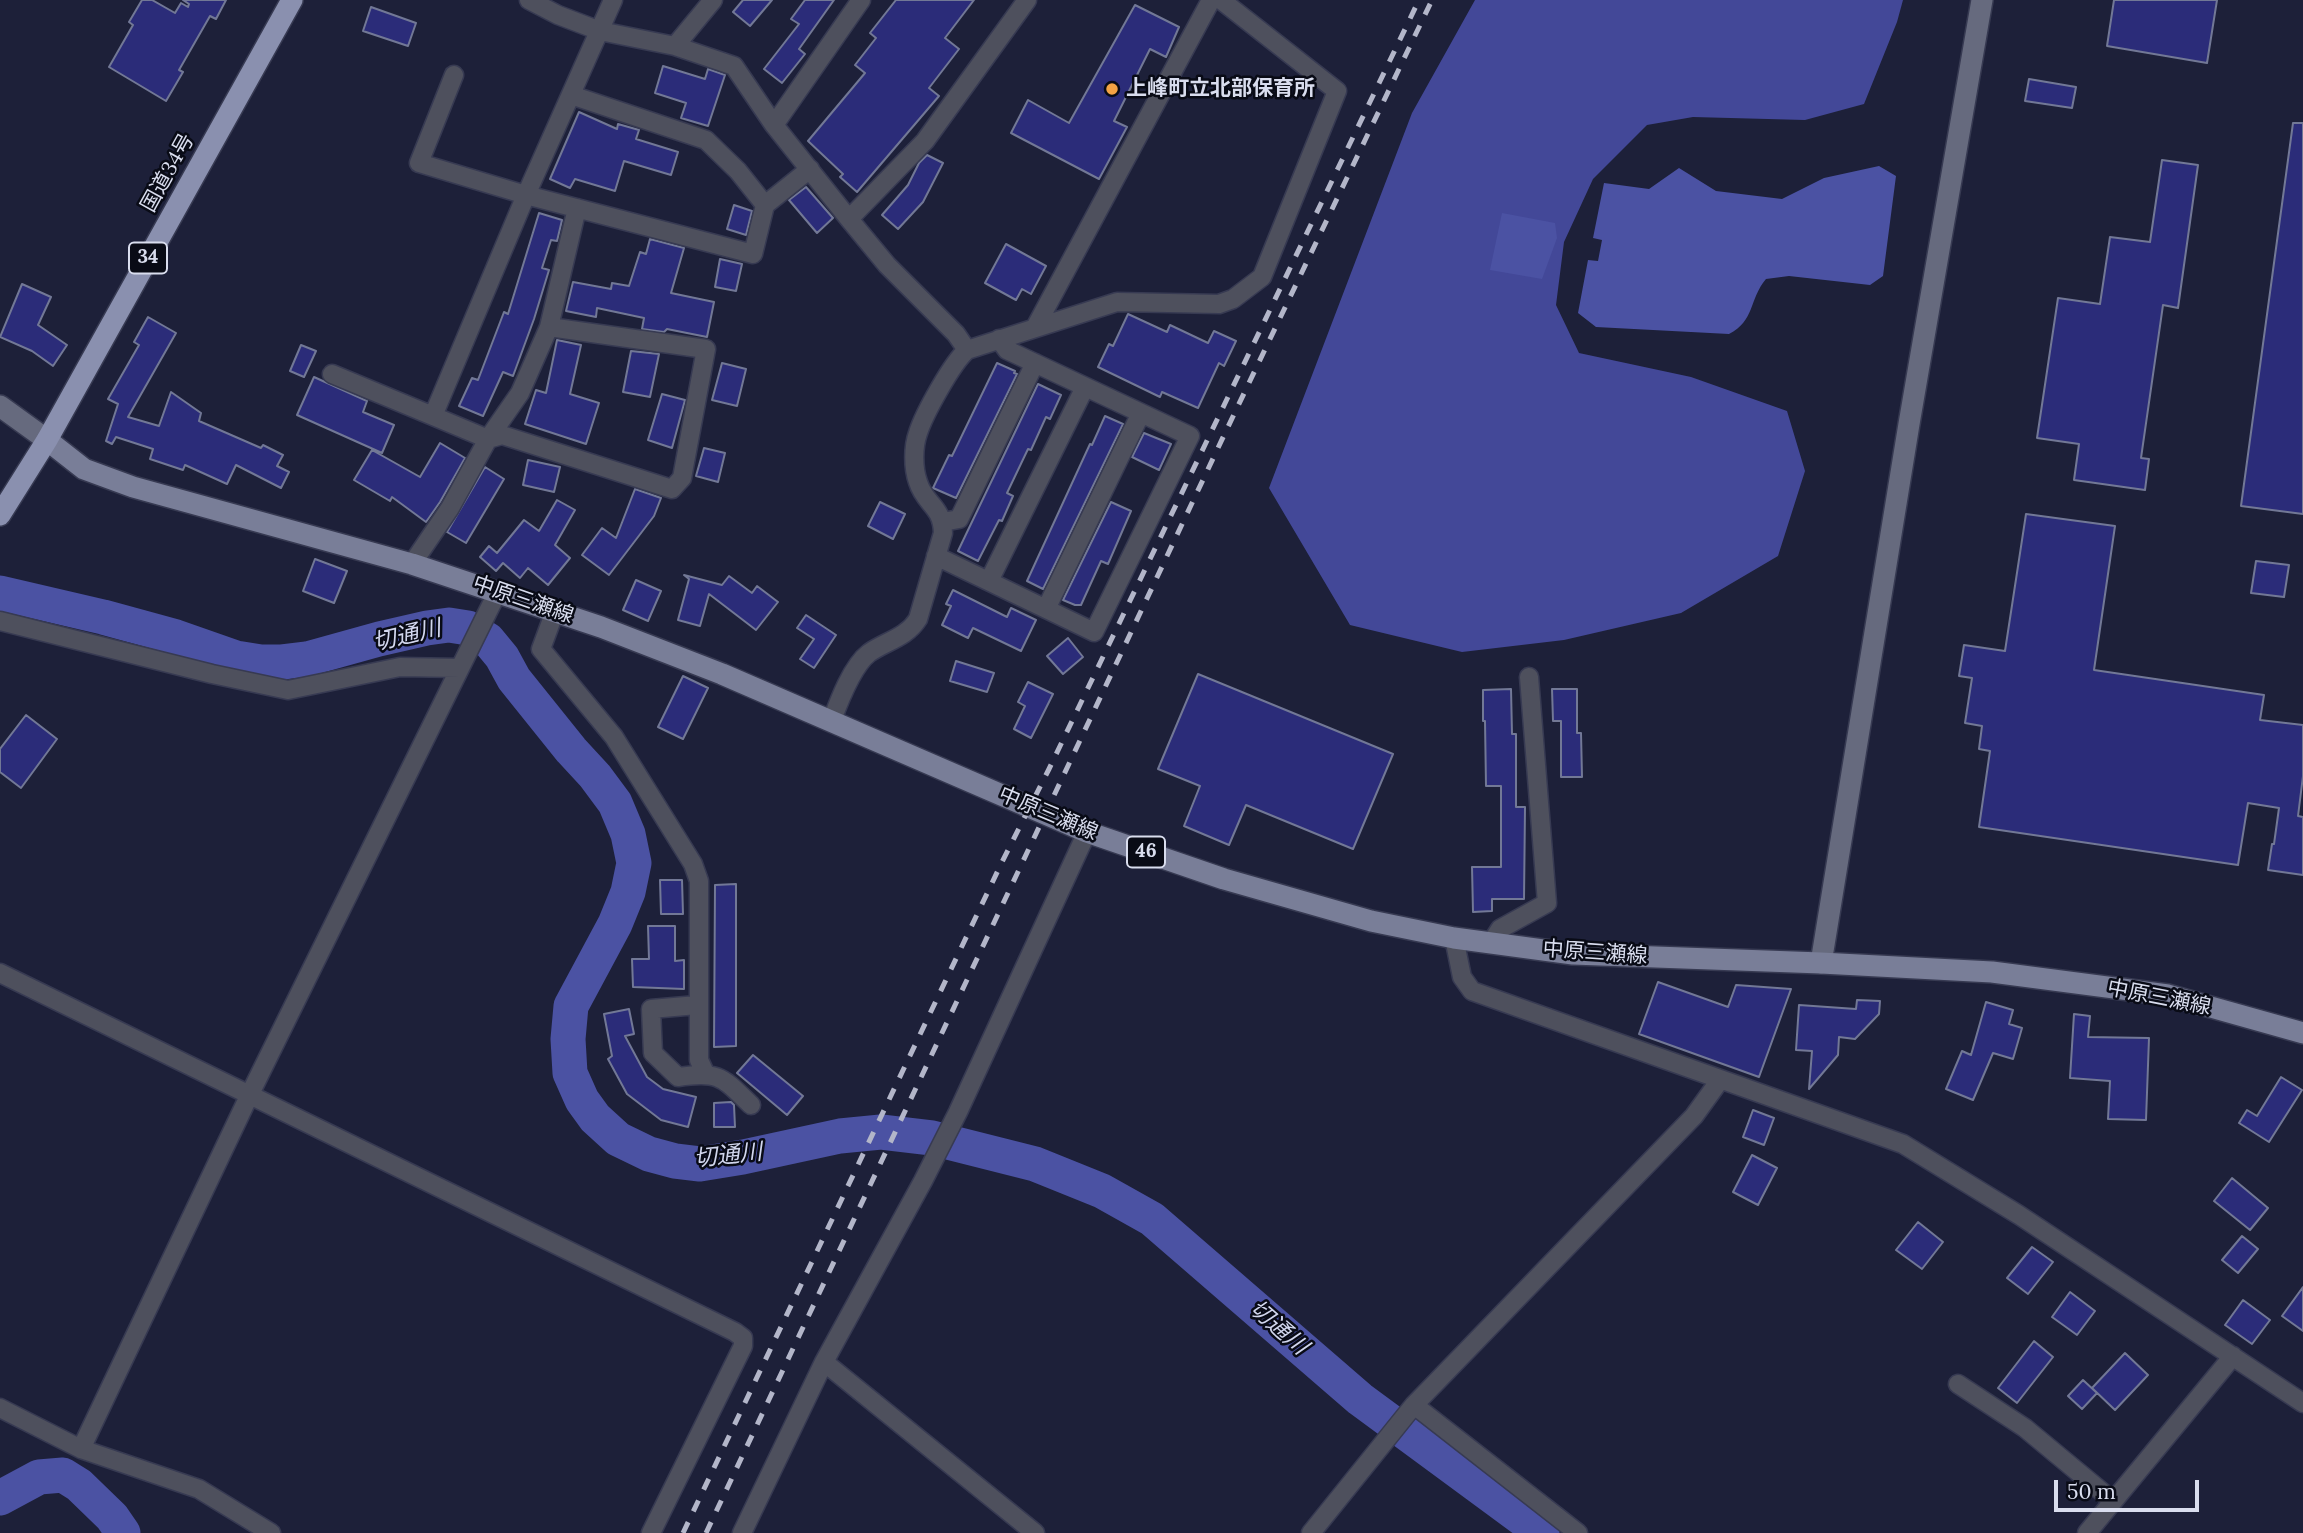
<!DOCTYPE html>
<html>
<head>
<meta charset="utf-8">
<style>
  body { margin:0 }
  #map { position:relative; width:2303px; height:1533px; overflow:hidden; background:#1d2039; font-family:Lora,serif }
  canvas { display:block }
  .scale { position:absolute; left:2054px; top:1480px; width:145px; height:32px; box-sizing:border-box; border:4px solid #d9ddee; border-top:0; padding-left:9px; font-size:21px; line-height:24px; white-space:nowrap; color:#d9ddee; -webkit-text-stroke:5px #090b16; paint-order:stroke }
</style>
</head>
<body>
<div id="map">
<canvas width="2303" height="1533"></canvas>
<div class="scale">50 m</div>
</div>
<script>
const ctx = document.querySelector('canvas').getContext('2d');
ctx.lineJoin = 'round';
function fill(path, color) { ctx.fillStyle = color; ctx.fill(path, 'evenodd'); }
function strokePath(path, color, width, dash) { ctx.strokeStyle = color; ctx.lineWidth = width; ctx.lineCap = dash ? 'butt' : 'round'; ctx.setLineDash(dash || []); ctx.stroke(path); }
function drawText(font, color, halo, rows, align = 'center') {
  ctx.font = font + ' Lora,"Noto Sans JP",serif'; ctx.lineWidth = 5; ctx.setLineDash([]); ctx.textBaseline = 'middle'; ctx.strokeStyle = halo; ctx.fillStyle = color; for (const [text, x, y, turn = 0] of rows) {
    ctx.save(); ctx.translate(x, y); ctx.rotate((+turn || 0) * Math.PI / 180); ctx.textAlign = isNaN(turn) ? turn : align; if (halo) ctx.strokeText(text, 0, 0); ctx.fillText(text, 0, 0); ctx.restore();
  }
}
fill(new Path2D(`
  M 1475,0 L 1903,0 L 1897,22 L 1864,104 L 1805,120 L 1693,117 L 1647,125 L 1593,179 L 1564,242 L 1556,305 L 1579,353 L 1691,377 L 1787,411 L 1805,471 L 1778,556 L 1681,613 L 1564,640 L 1462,652 L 1350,625 L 1269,488 L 1412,113 Z`), '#434898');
fill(new Path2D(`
  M 1879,166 L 1896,176 L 1883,276 L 1870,285 L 1789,276 L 1766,279 C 1749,299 1755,321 1729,334 L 1596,327 L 1578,313 L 1588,260 L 1598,261 L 1602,240 L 1593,238 L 1604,183 L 1649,189 L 1679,168 L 1716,191 L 1782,199 L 1824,178 Z
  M 1502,213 L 1555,223 L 1557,238 L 1542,279 L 1490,270 Z`), '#4b52a3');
strokePath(new Path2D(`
  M 0,593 L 103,617 L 176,637 L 236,658 L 261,662 L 282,662 L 307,659 L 379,639 L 427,628 L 449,625 L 468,628 L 488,640 L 502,657 L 514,679 L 571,750 L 595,776 L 615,803 L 628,834 L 634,863 L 628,892 L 615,924 L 571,1006 L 568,1039 L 570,1073 L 582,1100 L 595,1118 L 618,1139 L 649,1154 L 675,1161 L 700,1164 L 743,1157 L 840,1136 L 881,1132 L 932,1138 L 1035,1164 L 1102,1191 L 1152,1219 L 1360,1399 L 1542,1533
  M 0,1498 L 39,1477 L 63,1475 L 79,1485 L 112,1517 L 123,1533`), '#4b52a3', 35);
const building = new Path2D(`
  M 142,0 L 152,0 L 175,13 L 181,3 L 188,7 L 189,4 L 183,0 L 226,0 L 216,19 L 210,16 L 179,70 L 183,72 L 166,101 L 109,67 L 133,25 L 129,22 Z
  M 743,0 L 772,0 L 750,26 L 733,12 Z
  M 805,0 L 834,0 L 799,49 L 805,54 L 782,83 L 764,69 L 799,24 L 791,19 Z
  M 896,0 L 974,0 L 945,38 L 959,49 L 929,88 L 939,96 L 857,192 L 840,177 L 843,174 L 808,141 L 865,73 L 855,65 L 876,38 L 870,33 Z
  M 2114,0 L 2217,0 L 2207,63 L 2107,46 Z
  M 1135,5 L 1179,27 L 1166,57 L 1150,49 L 1114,121 L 1127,127 L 1099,179 L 1011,133 L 1028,100 L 1069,123 Z
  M 371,7 L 416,23 L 408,46 L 363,31 Z
  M 663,66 L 705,79 L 708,69 L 725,75 L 708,126 L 681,118 L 686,103 L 655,93 Z
  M 2029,79 L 2076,87 L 2072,108 L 2025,101 Z
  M 579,112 L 617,129 L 618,124 L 639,130 L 636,139 L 678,152 L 671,175 L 624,161 L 615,191 L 575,179 L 570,188 L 550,179 Z
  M 2293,123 L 2303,123 L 2303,514 L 2241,506 Z
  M 927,155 L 943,163 L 923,202 L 898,229 L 882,215 L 908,185 L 919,163 Z
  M 2162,160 L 2198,165 L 2178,308 L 2163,305 L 2141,458 L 2149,459 L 2145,490 L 2074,480 L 2079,444 L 2037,438 L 2058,298 L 2100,304 L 2110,237 L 2150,242 Z
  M 806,187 L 833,218 L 817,233 L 789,200 Z
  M 734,205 L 752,211 L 746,235 L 727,229 Z
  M 539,213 L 562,220 L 557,241 L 551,240 L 542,268 L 549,270 L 534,319 L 513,376 L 503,372 L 483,416 L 459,406 L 472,378 L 478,380 L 504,312 L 508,314 Z
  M 650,239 L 684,248 L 671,293 L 714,302 L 707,337 L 667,329 L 664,332 L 642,329 L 644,318 L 597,308 L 596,317 L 566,311 L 573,282 L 611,289 L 612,283 L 629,286 L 640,252 L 646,254 Z
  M 1006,244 L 1046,266 L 1031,294 L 1022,289 L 1016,300 L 985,283 Z
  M 720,259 L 742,264 L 736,291 L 715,287 Z
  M 22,284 L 51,297 L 38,325 L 67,345 L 53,366 L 32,351 L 0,337 Z
  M 1128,314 L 1167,332 L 1170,325 L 1208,343 L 1214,331 L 1236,341 L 1224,366 L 1219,363 L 1198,408 L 1162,392 L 1160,397 L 1098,367 L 1109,344 L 1113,346 Z
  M 148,317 L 176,333 L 128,417 L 159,426 L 171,392 L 201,413 L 199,421 L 261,448 L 263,445 L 283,455 L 277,466 L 289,472 L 281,488 L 236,465 L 227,484 L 185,465 L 183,470 L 150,459 L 153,449 L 116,437 L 112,444 L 106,441 L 118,404 L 108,399 L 139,345 L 134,342 Z
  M 557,340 L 581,345 L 570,394 L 599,403 L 586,444 L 525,424 L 536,390 L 546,393 Z
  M 301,345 L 316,351 L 304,377 L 290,371 Z
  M 631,351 L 659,354 L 650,397 L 623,392 Z
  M 722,363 L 746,369 L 737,406 L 712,400 Z
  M 997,363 L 1015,371 L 1014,373 L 1017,374 L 956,498 L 933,488 L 949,455 L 952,456 Z
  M 314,377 L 367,401 L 363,412 L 394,425 L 382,453 L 297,415 Z
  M 1038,384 L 1061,395 L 1050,419 L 1046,417 L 1031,450 L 1028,449 L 1007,493 L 1013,496 L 1002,521 L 999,520 L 978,561 L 958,551 Z
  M 662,394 L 685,400 L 672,448 L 648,440 Z
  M 1105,416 L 1123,424 L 1043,589 L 1027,581 L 1090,444 L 1092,445 Z
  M 1144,433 L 1171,444 L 1159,470 L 1132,457 Z
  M 440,443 L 465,458 L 440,502 L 426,522 L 392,497 L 390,501 L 354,480 L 372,450 L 420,477 Z
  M 704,448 L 725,453 L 718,482 L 696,476 Z
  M 528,460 L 560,467 L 554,492 L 523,485 Z
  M 485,467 L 504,479 L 466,543 L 447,532 Z
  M 635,489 L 661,498 L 654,516 L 609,575 L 582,555 L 602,528 L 616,538 Z
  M 557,500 L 575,510 L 555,545 L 570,558 L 548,585 L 528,568 L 520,578 L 503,563 L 496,571 L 480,557 L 489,546 L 497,553 L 524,520 L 539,531 Z
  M 880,502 L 905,514 L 893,539 L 868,526 Z
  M 1111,502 L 1131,511 L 1108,564 L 1101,561 L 1081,605 L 1075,605 L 1063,600 Z
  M 2026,514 L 2115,526 L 2094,670 L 2264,695 L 2260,720 L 2303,725 L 2303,776 L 2298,816 L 2303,817 L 2303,875 L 2268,870 L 2272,844 L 2274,844 L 2279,808 L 2248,803 L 2238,865 L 1979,827 L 1990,751 L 1979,749 L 1982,726 L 1965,723 L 1972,678 L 1959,676 L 1964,645 L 2005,651 Z
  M 315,559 L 347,571 L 334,603 L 303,591 Z
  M 2256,561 L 2289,565 L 2284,597 L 2251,593 Z
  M 684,575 L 722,585 L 729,576 L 752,593 L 757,586 L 778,602 L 756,630 L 709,594 L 700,626 L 678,620 L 689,579 Z
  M 636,580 L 661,591 L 648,621 L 623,610 Z
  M 953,590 L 1007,617 L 1011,608 L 1036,620 L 1021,651 L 973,628 L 968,638 L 942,625 L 951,606 L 946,604 Z
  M 806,615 L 836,635 L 814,668 L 800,659 L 814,639 L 797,628 Z
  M 1068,638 L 1083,657 L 1063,674 L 1047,656 Z
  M 956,661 L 994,673 L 987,692 L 950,681 Z
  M 1198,674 L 1393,754 L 1353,849 L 1246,805 L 1229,845 L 1184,826 L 1200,786 L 1158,769 Z
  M 683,676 L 708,688 L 683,739 L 658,727 Z
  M 1028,682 L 1053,694 L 1031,738 L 1014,729 L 1025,706 L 1018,702 Z
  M 1511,689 L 1512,734 L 1516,734 L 1516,807 L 1525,807 L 1524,899 L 1492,899 L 1492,911 L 1473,912 L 1472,867 L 1501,867 L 1501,786 L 1486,786 L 1485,721 L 1483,721 L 1483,690 Z
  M 1552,689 L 1577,689 L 1577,733 L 1581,733 L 1582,777 L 1561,777 L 1561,721 L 1553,721 Z
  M 26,715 L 57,739 L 21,788 L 0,772 L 0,749 Z
  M 660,880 L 682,880 L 683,914 L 661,914 Z
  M 736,884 L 736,1046 L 714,1047 L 715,885 Z
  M 648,926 L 675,926 L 675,961 L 684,960 L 684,989 L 633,987 L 632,959 L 649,959 Z
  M 1658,982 L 1728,1007 L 1736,985 L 1791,989 L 1759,1077 L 1639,1034 Z
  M 1857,1000 L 1880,1001 L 1879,1014 L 1855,1039 L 1839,1037 L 1838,1055 L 1809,1089 L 1812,1051 L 1796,1050 L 1799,1005 L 1856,1009 Z
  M 1986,1002 L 2013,1010 L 2009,1024 L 2022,1028 L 2013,1059 L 1993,1053 L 1973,1100 L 1946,1089 L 1962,1051 L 1971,1055 Z
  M 629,1009 L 634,1034 L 625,1036 L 647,1077 L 663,1089 L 696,1097 L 688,1127 L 661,1120 L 627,1094 L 608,1059 L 612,1056 L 604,1014 Z
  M 2074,1014 L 2090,1016 L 2088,1037 L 2149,1038 L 2146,1120 L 2108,1119 L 2110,1081 L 2070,1078 Z
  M 753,1055 L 803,1096 L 787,1115 L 737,1073 Z
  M 2281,1077 L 2302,1090 L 2269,1142 L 2239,1123 L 2247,1110 L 2257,1116 Z
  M 731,1102 L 734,1105 L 735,1127 L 714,1127 L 714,1103 Z
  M 1753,1110 L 1774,1118 L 1764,1145 L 1743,1137 Z
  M 1752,1155 L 1777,1168 L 1758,1205 L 1733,1192 Z
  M 2232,1178 L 2268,1208 L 2250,1230 L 2214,1201 Z
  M 1918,1222 L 1943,1242 L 1922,1269 L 1896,1250 Z
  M 2242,1236 L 2258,1249 L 2238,1273 L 2222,1260 Z
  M 2032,1247 L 2053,1262 L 2028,1294 L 2007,1278 Z
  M 2303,1287 L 2303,1331 L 2282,1316 Z
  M 2070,1292 L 2095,1311 L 2077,1335 L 2052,1317 Z
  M 2243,1300 L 2270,1320 L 2252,1344 L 2225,1325 Z
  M 2034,1341 L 2053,1357 L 2017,1403 L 1998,1388 Z
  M 2125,1353 L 2148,1375 L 2115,1410 L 2092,1388 Z
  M 2083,1380 L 2097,1393 L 2082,1409 L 2068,1396 Z`);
fill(building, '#2b2c79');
strokePath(building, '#727896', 2);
const street = new Path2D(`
  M 529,0 L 558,15 L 600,31 L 675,46 L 734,66 L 774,125 L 849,219 L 887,265 L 956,334 L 967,350
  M 675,46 L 713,0
  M 454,75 L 419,163 L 526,195 L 753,254 L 765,205 L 810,169
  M 571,95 L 706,140 L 738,171 L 765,205
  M 774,125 L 861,0
  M 849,219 L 925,141 L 1027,0
  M 1036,326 L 1211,0
  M 332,374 L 433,416
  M 488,439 L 502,435 L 672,489 L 682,478 L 706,349 L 549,327
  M 488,439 L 520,393 L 549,327 L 577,208
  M 943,522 L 959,519 L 1035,363
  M 936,556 L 1094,632 L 1190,436 L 1007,350 L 999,339
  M 412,564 L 450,508 L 488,439 L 433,416 L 526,195 L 613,0
  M 989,581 L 1085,387
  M 1046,609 L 1141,413
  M 555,611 L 541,649 L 614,737 L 693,864 L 699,881 L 699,1060 L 705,1073
  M 0,621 L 212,674 L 288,690 L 400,667 L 460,668
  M 832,720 C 839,701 852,666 869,653 C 886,641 906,638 918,619 L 943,533 C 942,505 925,505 918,482 C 913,468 913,447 918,433 C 924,414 952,363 967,350 L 1117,302 L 1219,304 L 1233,299 L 1262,277 L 1337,91 L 1221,0
  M 1454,938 L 1462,977 L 1472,991 L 1903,1144 L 2019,1215 L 2303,1403
  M 1491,943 L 1500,929 L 1547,903 L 1529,677
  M 0,973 L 735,1332 L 743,1338 L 743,1346 L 651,1533
  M 697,1005 L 651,1009 L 653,1053 L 678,1077 C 720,1071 722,1077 751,1105
  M 824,1362 L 1035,1533
  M 1958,1384 L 2025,1428 L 2113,1501
  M 1414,1405 L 1578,1533
  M 0,1408 L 81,1449 L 199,1489 L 271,1533
  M 81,1449 L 249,1096 L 498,591
  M 742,1533 L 824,1362 L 923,1181 L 958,1112 L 1087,832
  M 1311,1533 L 1414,1405 L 1694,1116 L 1720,1080
  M 2087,1533 L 2233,1356`);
const secondary = new Path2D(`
  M 0,406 L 47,440
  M 1821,963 L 1909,424 L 1982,0`);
const primary = new Path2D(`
  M 47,440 L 84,469 L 133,487 L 412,564 L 601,627 L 722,674 L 1087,832 L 1224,879 L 1371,921 L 1454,938 L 1573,954 L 1821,963 L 1992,972 L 2168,995 L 2303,1033`);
const highway = new Path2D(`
  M 0,515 L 47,440 L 292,0`);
strokePath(street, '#373a52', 21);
strokePath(secondary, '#373a52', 24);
strokePath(primary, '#373a52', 24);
strokePath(highway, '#373a52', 24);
strokePath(street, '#4e505d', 18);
strokePath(secondary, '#666a7e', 21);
strokePath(primary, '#797e98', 21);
strokePath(highway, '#8a90af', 21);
strokePath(new Path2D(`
  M 683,1533 L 1002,862 L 1049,769 L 1419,0
  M 706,1533 L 1226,431 L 1432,0`), '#b3b6c9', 5, [12, 12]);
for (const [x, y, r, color] of [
  [1112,89,7,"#f4a344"]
]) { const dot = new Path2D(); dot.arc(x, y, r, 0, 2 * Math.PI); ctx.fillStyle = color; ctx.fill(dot); strokePath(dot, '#090b16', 2.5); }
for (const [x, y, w] of [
  [148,258,38],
  [1146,852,38]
]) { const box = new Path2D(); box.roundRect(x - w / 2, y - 15.5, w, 31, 5); ctx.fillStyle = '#090b16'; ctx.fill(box); strokePath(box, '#d9ddee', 2); }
drawText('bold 19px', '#d9ddee', null, [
  ["34",148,258],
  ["46",1146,852]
]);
drawText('bold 21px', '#d9ddee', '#090b16', [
  ["上峰町立北部保育所",1126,89]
], 'left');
drawText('21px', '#d9ddee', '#090b16', [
  ["国道34号",168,173,-61],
  ["中原三瀬線",523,600,19],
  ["中原三瀬線",1048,814,23],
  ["中原三瀬線",1595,953,4],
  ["中原三瀬線",2159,998,11]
]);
drawText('italic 23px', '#d2d7ee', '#090b16', [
  ["切通川",407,636,-13],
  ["切通川",728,1156,-6],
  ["切通川",1278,1328,41]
]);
</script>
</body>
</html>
